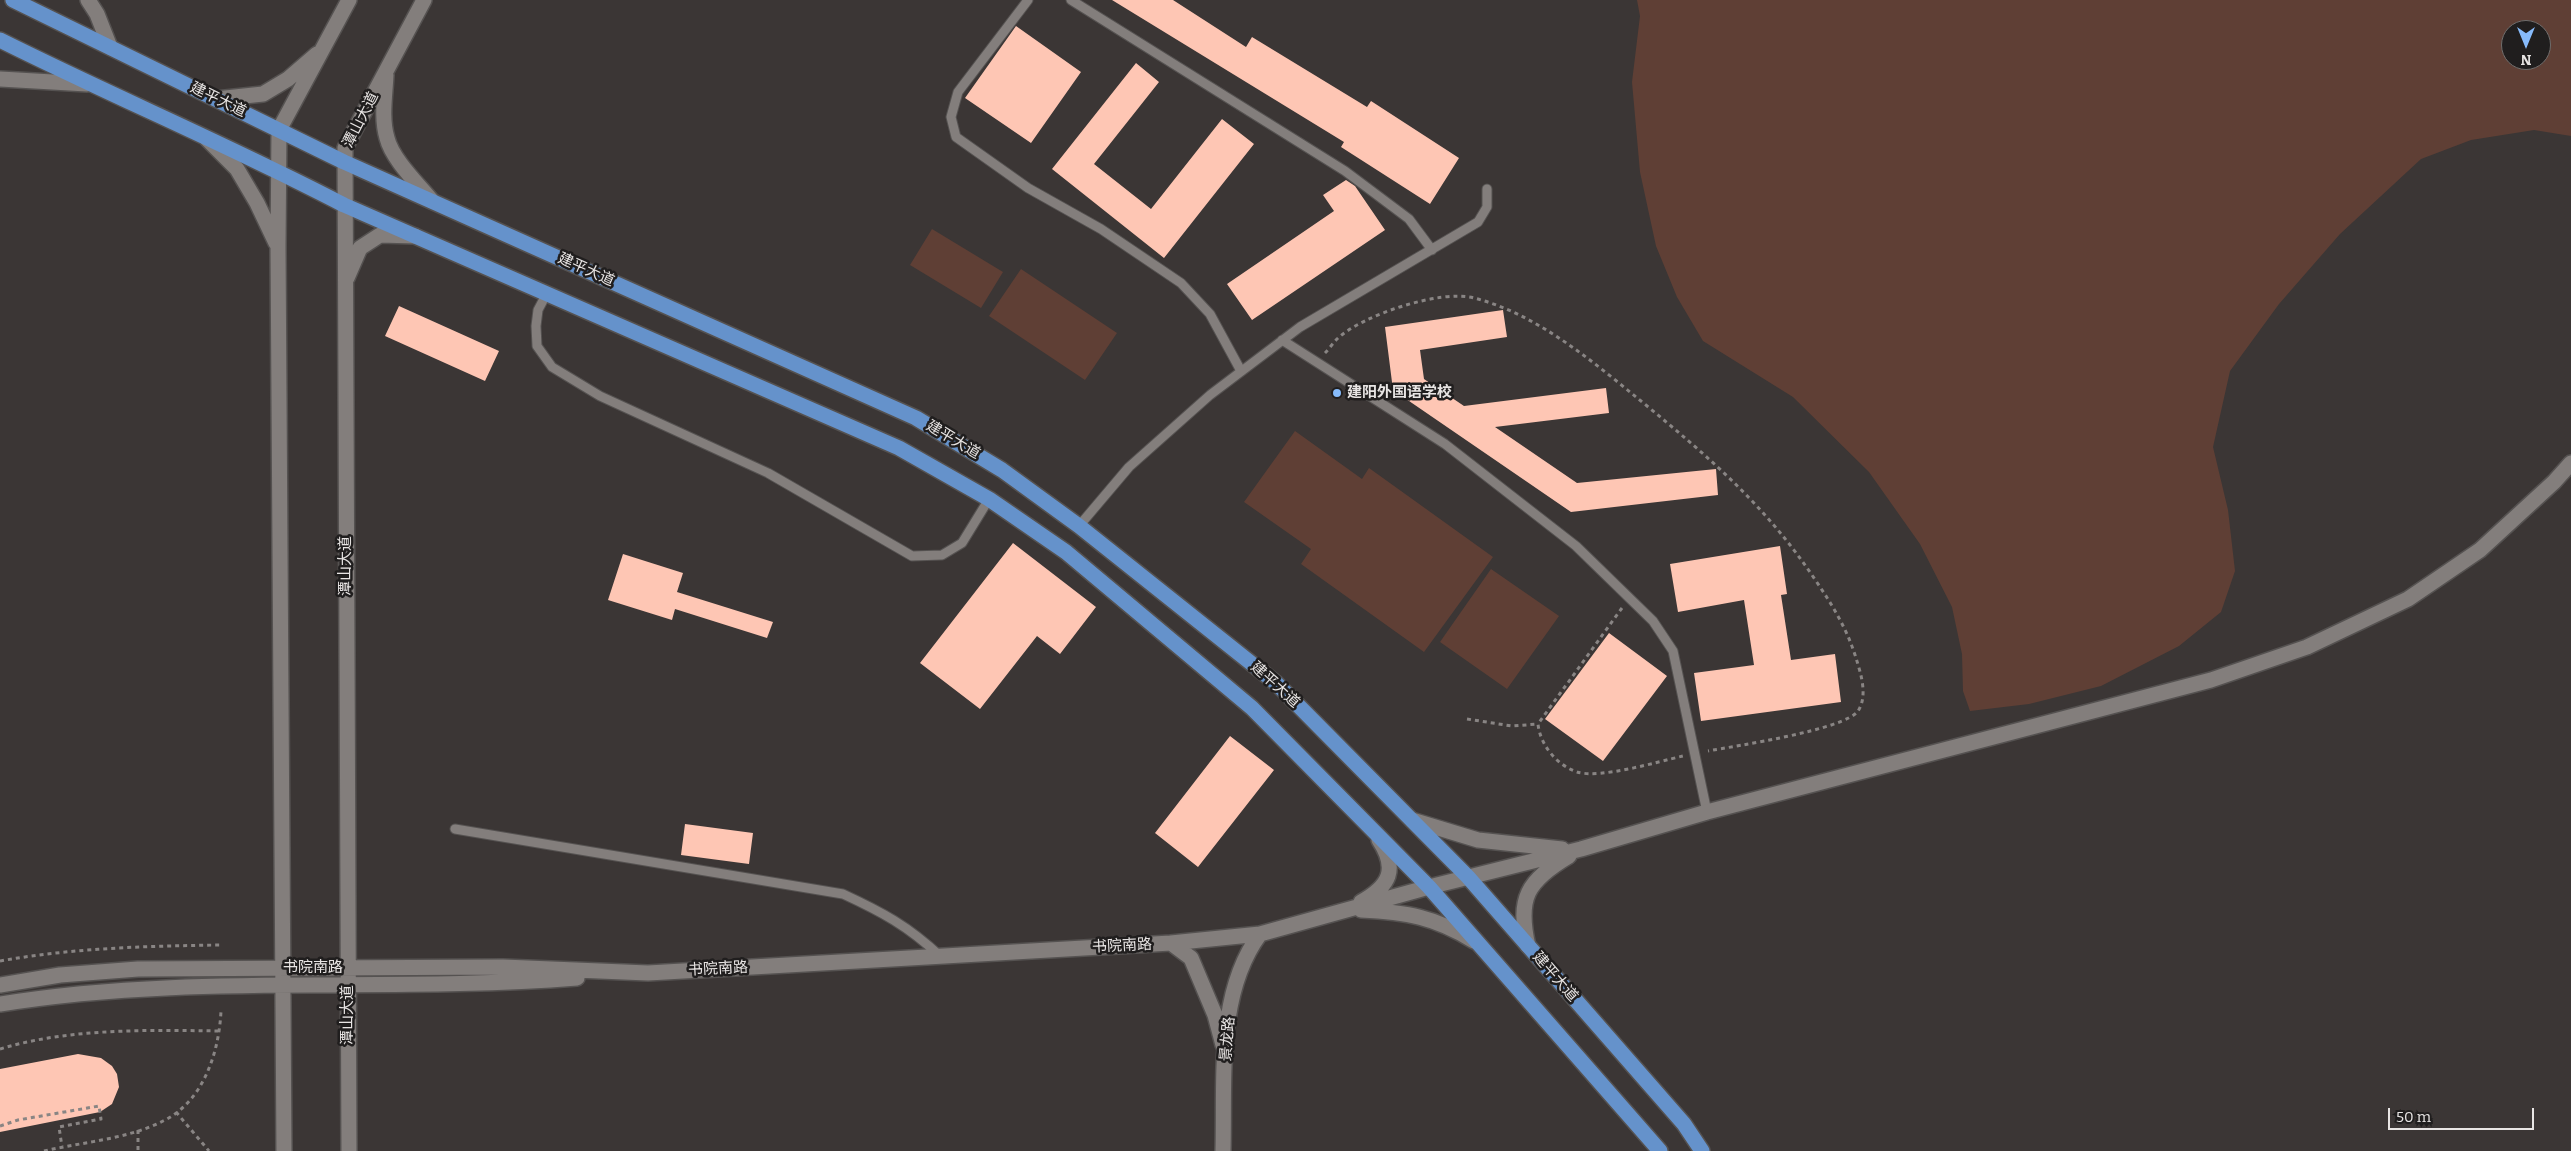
<!DOCTYPE html>
<html>
<head>
<meta charset="utf-8">
<style>
  body { margin:0 }
  #map { position:relative; width:2571px; height:1151px; overflow:hidden; background:#3b3635; font-family:Bitter,serif }
  canvas { display:block }
  .north { position:absolute; left:2501px; top:20px; width:50px; height:50px; box-sizing:border-box; background:#201e1e; border:1px solid #706e6d; border-radius:50%; rotate:180deg; font-size:14px; font-weight:700; line-height:20px; text-align:center; color:#e8e5e4 }
  .north::after { content:''; display:block; margin:auto; width:18px; height:22px; background:#87bbfb; clip-path:polygon(50% 0,100% 100%,50% 72%,0 100%) }
  .scale { position:absolute; left:2388px; top:1108px; width:146px; height:22px; box-sizing:border-box; border:2px solid #e8e5e4; border-top:0; padding-left:6px; font-size:15px; line-height:18px; white-space:nowrap; color:#e8e5e4; -webkit-text-stroke:4px #201e1e; paint-order:stroke }
</style>
</head>
<body>
<div id="map">
<canvas width="2571" height="1151"></canvas>
<div class="north">N</div>
<div class="scale">50 m</div>
</div>
<script>
const ctx = document.querySelector('canvas').getContext('2d');
ctx.lineJoin = 'round';
function fill(path, color) { ctx.fillStyle = color; ctx.fill(path, 'evenodd'); }
function strokePath(path, color, width, dash) { ctx.strokeStyle = color; ctx.lineWidth = width; ctx.lineCap = dash ? 'butt' : 'round'; ctx.setLineDash(dash || []); ctx.stroke(path); }
function drawText(font, color, halo, rows, align = 'center') {
  ctx.font = font + ' Bitter,"Noto Sans SC",serif'; ctx.lineWidth = 5; ctx.setLineDash([]); ctx.textBaseline = 'middle'; ctx.strokeStyle = halo; ctx.fillStyle = color; for (const [text, x, y, turn = 0] of rows) {
    ctx.save(); ctx.translate(x, y); ctx.rotate((+turn || 0) * Math.PI / 180); ctx.textAlign = isNaN(turn) ? turn : align; if (halo) ctx.strokeText(text, 0, 0); ctx.fillText(text, 0, 0); ctx.restore();
  }
}
fill(new Path2D(`
  M 1637,0 L 2571,0 L 2571,136 L 2534,130 L 2471,140 L 2421,159 L 2340,234 L 2279,304 L 2230,371 L 2213,447 L 2228,510 L 2235,571 L 2221,612 L 2179,646 L 2101,686 L 2029,704 L 1970,711 L 1963,691 L 1962,654 L 1952,607 L 1920,544 L 1869,472 L 1793,397 L 1703,341 L 1677,297 L 1656,246 L 1640,172 L 1632,82 L 1640,16 ZM 2511,30 L 2541,30 L 2541,60 L 2511,60 Z
  M 932,229 L 1003,272 L 981,308 L 910,265 Z
  M 1021,269 L 1117,333 L 1085,380 L 989,316 Z
  M 1295,431 L 1362,479 L 1369,468 L 1493,557 L 1424,652 L 1301,564 L 1311,549 L 1244,502 Z
  M 1491,569 L 1559,616 L 1507,689 L 1440,642 Z`), '#5f3f35');
fill(new Path2D(`
  M 1112,0 L 1173,0 L 1246,47 L 1252,37 L 1367,107 L 1371,101 L 1459,158 L 1430,204 L 1341,147 L 1344,142 Z
  M 1016,26 L 1081,72 L 1031,143 L 965,98 Z
  M 1136,63 L 1159,82 L 1094,164 L 1151,209 L 1222,119 L 1254,144 L 1164,258 L 1052,169 Z
  M 1346,180 L 1355,186 L 1385,230 L 1252,320 L 1227,284 L 1334,211 L 1323,195 Z
  M 399,306 L 499,351 L 485,381 L 385,336 Z
  M 1503,310 L 1507,337 L 1420,350 L 1424,379 L 1464,406 L 1606,388 L 1609,413 L 1495,427 L 1577,483 L 1716,469 L 1718,495 L 1571,512 L 1393,390 L 1385,327 Z
  M 1013,543 L 1096,607 L 1060,654 L 1037,636 L 980,709 L 920,663 Z
  M 1780,546 L 1787,594 L 1781,595 L 1791,660 L 1835,654 L 1841,702 L 1701,721 L 1694,673 L 1754,665 L 1744,600 L 1678,612 L 1670,564 Z
  M 623,554 L 683,573 L 677,592 L 773,622 L 767,638 L 675,609 L 672,620 L 608,600 Z
  M 1609,633 L 1667,676 L 1603,761 L 1545,719 Z
  M 1230,736 L 1274,770 L 1198,867 L 1155,833 Z
  M 685,824 L 753,833 L 749,864 L 681,855 Z
  M 78,1054 L 101,1058 L 112,1066 L 117,1074 L 119,1087 L 112,1104 L 100,1112 L 0,1132 L 0,1069 Z`), '#fec6b4');
const lane = new Path2D(`
  M 1028,0 L 958,92 L 951,117 L 956,137 L 1028,188 L 1101,229 L 1181,283 L 1210,314 L 1241,371
  M 1071,0 L 1345,171 L 1409,219 L 1432,250
  M 547,293 L 538,310 L 536,326 L 537,346 L 552,367 L 600,396 L 768,473 L 912,556 L 942,555 L 962,543 L 989,499
  M 1282,340 L 1445,444 L 1576,546 L 1653,621 L 1673,651 L 1707,812
  M 1079,526 L 1129,467 L 1210,395 L 1300,327 L 1478,222 L 1487,207 L 1487,189
  M 455,829 L 843,894 C 882,912 908,926 940,956`);
const secondary = new Path2D(`
  M 88,0 L 97,14 L 110,47
  M 386,75 C 385,96 381,118 387,138 C 392,159 418,184 432,201
  M 0,79 L 87,84
  M 216,99 L 263,94 L 288,79 L 317,54
  M 207,139 L 237,169 L 257,203 L 276,243
  M 347,278 L 360,248 L 380,235 L 415,236
  M 1412,820 L 1478,840 L 1562,849
  M 1361,902 C 1390,886 1398,869 1379,840
  M 1361,910 C 1406,912 1435,917 1474,941
  M 1171,943 L 1191,958 L 1215,1015 L 1223,1045
  M 1528,946 C 1517,898 1527,881 1569,856
  M 0,985 L 60,975 L 138,969 L 503,967 L 648,973 L 1171,943 L 1260,934 L 1429,887 L 1581,849 L 1707,812 L 2211,680 L 2307,647 L 2408,599 L 2480,550 L 2554,482 L 2571,463
  M 0,1004 C 191,973 385,993 577,978
  M 284,1151 L 278,247 L 279,130 L 349,0
  M 349,1151 L 345,148 L 424,0
  M 1223,1151 C 1225,1081 1216,993 1260,934`);
const primary = new Path2D(`
  M 13,0 L 344,162 L 916,418 L 1002,470 L 1079,526 L 1276,683 L 1468,877 L 1684,1124 L 1702,1151
  M 0,40 C 114,97 231,146 344,205 L 899,448 L 989,499 L 1066,552 L 1252,708 L 1429,887 L 1660,1151`);
strokePath(lane, '#555251', 11);
strokePath(secondary, '#555251', 18);
strokePath(primary, '#555251', 18);
strokePath(new Path2D(`
  M 1325,353 C 1329,349 1333,343 1337,339 C 1362,315 1441,289 1474,298 C 1537,314 1592,361 1641,401 C 1710,458 1766,506 1816,581 C 1833,606 1847,629 1856,658 C 1861,674 1868,696 1858,711 C 1844,730 1735,746 1708,751
  M 1622,608 L 1538,724 C 1540,744 1556,765 1577,772 C 1600,779 1657,762 1683,756
  M 1467,719 L 1512,726 L 1538,724
  M 0,961 C 73,948 146,946 220,945
  M 0,1049 C 69,1028 148,1030 220,1031
  M 176,1112 L 209,1151
  M 0,1126 L 18,1120 L 99,1106 L 101,1119 L 59,1127 L 62,1147
  M 138,1130 L 138,1151
  M 44,1151 C 83,1142 128,1139 163,1121 C 203,1102 219,1053 221,1011`), '#898584', 3, [4, 4]);
strokePath(lane, '#837e7c', 9);
strokePath(secondary, '#837e7c', 15);
strokePath(primary, '#6592cb', 15);
for (const [x, y, r, color] of [
  [1337,393,5,"#87bbfb"]
]) { const dot = new Path2D(); dot.arc(x, y, r, 0, 2 * Math.PI); ctx.fillStyle = color; ctx.fill(dot); strokePath(dot, '#201e1e', 2); }
drawText('15px', '#e8e5e4', '#201e1e', [
  ["建平大道",218,100,26],
  ["潭山大道",361,120,-63],
  ["建平大道",586,270,24],
  ["建平大道",953,440,31],
  ["潭山大道",346,566,-90],
  ["建平大道",1275,685,42],
  ["书院南路",1122,946,-3],
  ["书院南路",313,968],
  ["书院南路",718,969,-3],
  ["建平大道",1555,977,49],
  ["潭山大道",348,1015,-90],
  ["景龙路",1228,1039,-85]
]);
drawText('bold 15px', '#e8e5e4', '#201e1e', [
  ["建阳外国语学校",1347,393]
], 'left');
</script>
</body>
</html>
